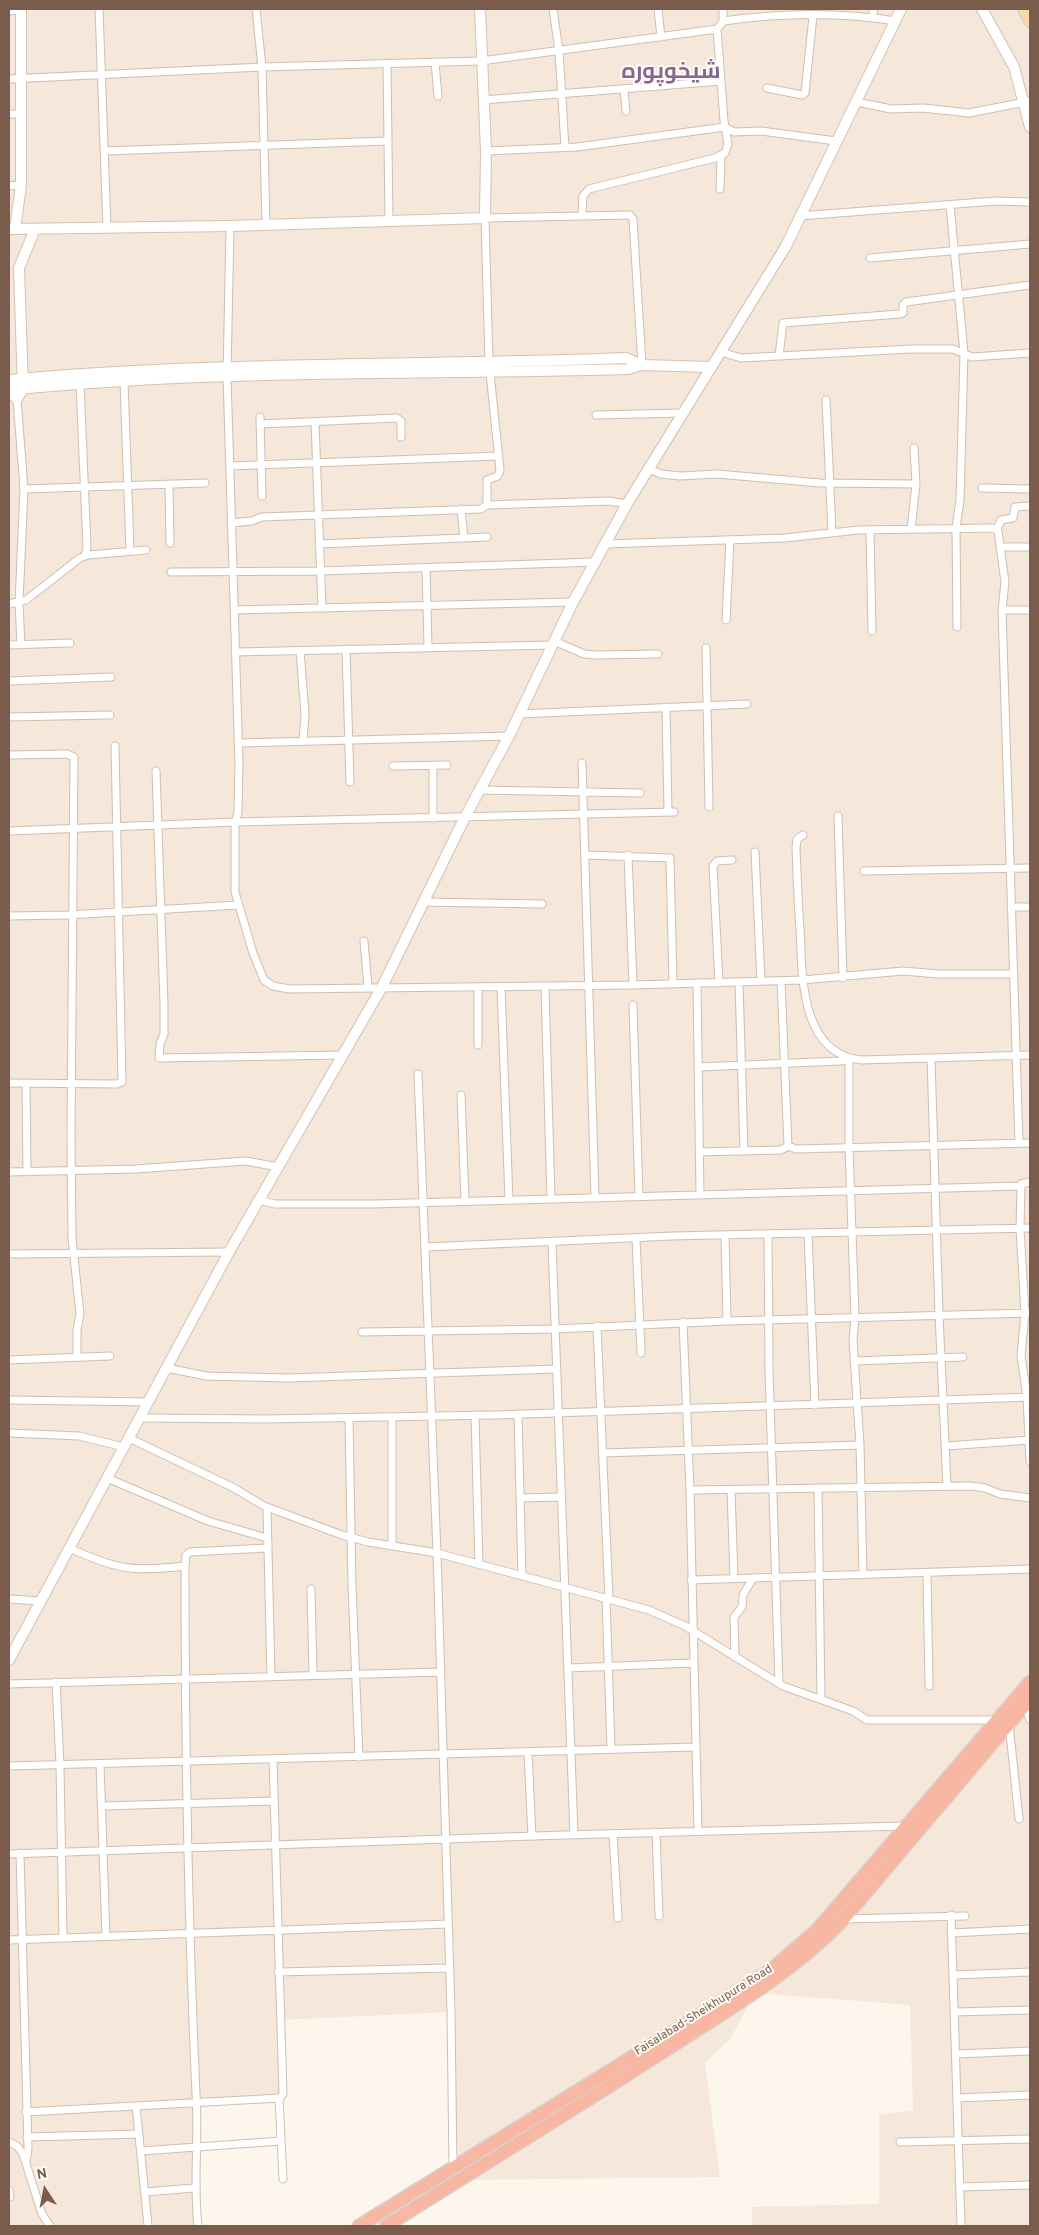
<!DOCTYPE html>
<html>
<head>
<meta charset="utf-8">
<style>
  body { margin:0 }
  #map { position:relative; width:1039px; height:2235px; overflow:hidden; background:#fdf6ec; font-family:Overpass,sans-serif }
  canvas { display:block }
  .frame { position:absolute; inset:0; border:10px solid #7a5c4d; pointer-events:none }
  .north { position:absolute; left:20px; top:2165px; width:50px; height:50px; -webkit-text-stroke:4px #fffaf3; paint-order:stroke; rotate:349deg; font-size:14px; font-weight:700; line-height:20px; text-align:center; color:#7a5c4d }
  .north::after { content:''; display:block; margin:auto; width:18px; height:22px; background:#7a5c4d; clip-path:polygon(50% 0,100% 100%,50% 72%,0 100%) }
</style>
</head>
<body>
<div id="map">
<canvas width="1039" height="2235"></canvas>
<div class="frame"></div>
<div class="north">N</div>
</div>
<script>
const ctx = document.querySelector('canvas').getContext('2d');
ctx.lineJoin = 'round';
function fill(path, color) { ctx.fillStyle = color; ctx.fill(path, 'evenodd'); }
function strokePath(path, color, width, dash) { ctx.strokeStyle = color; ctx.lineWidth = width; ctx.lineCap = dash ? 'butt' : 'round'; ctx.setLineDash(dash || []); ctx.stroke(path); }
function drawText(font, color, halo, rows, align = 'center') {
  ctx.font = font + ' Overpass,Cairo,sans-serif'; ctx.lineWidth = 4; ctx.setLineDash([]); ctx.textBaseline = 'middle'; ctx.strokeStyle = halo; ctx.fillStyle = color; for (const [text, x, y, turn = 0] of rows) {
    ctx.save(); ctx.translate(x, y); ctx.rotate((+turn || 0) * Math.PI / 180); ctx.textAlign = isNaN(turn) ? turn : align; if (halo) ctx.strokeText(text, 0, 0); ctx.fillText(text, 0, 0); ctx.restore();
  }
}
fill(new Path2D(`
  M 9,9 L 1030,9 L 1030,2226 L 752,2226 L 752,2207 L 879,2204 L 879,2115 L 913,2110 L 910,2005 L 755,1993 L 731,2038 L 705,2063 L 720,2177 L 459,2180 L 451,2012 L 280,2020 L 282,2095 L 197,2103 L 201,2226 L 9,2226 Z`), '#f5e8da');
const street = new Path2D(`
  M 99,9 L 107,228
  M 256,9 L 262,67 L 266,223
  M 553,9 L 559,51 L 565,147
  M 658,9 L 661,37
  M 9,11 L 21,10
  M 872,17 L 874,9
  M 724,21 C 780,13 839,12 895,21
  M 435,62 L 438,96
  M 387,63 L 389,221
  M 9,79 L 262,67 L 481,61 L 717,29 L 723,22 L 723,9
  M 767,88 L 802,95 L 805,93 L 813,16
  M 624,89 L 626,111
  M 483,100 L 721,81
  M 857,102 L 891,109 L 923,108 L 969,113 L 1030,101
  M 9,114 L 19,114
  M 105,151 L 387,141
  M 486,151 L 577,147 L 725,127 L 734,132 L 761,131 L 836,141
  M 9,186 L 21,185
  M 720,189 L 721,156
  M 950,205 L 964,353 L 960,500 L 956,528 L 957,627
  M 582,214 L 583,196 L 589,189 L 715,158 L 725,153 L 728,144 L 724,121 L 717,29
  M 799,216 L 996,201 L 1030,202
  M 230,226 L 227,377 L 239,763 L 238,813 L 235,822 L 235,892 L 253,953 L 264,980 L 273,986 L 289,989 L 633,985 L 802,980 L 903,971 L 938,974 L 1014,974
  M 870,258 L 1030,244
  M 721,352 L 741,358 L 911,349 L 953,349 L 972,357 L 1030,353
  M 779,356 L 783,323 L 900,314 L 903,313 L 903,305 L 906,302 L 1030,285
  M 124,381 L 130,551
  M 80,385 L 87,547 L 85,556
  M 17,399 L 24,489 L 19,603 L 21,645
  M 826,400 L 832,532
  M 596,415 L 682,413
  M 260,417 L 262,496
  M 315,422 L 322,608
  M 260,424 L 397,418 L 401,421 L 401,437
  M 230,466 L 499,456
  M 647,468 L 661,474 L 680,476 L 717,474 L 820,483 L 916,484
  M 169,485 L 170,543
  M 982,488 L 1030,489
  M 24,489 L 205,483
  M 487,505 L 609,501 L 627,504
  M 461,509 L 464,538
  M 231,523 L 252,521 L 262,517 L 481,509 L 487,505 L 487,480 L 498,476 L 500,470 L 489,363 L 485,218 L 630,215 L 633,219 L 642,365
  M 911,529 L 916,484 L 914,448
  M 997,529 L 1001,520 L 1013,518 L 1015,507 L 1030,506
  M 870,530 L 872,631
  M 319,544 L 487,537
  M 605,544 L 785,538 L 858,530 L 993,528 L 998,531 L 1005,582 L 1002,610 L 1019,1143
  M 1000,547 L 1030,547
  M 426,568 L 428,647
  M 171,572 L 320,571 L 596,562
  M 9,604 L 26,600 L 80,558 L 88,555 L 146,550
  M 234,610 L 573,602
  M 1002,610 L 1030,610
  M 726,620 L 730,540
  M 554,641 L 584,654 L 595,655 L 658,654
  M 9,645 L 70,643
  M 706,648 L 709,807
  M 346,649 L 350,782
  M 300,651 L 305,714 L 303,741
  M 235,652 L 552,645
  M 9,681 L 111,677
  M 666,707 L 668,812
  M 519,714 L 747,704
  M 9,717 L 110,715
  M 238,743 L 509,736
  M 9,755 L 67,754 L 74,757 L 71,1135 L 72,1238 L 80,1314 L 77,1330 L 77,1357
  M 582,763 L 595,1197
  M 393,766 L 447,765
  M 156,771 L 164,1004 L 164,1034 L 160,1044 L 159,1058 L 343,1055
  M 479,790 L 640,793
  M 838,816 L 843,978
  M 433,818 L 433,765
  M 9,831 L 235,822 L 674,812
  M 803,835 L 797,839 L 796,848 C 797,875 798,902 800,928 C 802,974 800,1055 862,1060 L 1030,1055
  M 755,852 L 761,981
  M 585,855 L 670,858 L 673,984
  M 628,855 L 633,985
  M 864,871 L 1030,868
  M 423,902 L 542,904
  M 1011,907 L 1030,907
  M 9,916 L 68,915 L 238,905
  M 364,941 L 368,987
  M 781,981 L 788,1146
  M 739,982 L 744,1151
  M 697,983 L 700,1194
  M 719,983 L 713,866 L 717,861 L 732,860
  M 501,987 L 509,1200
  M 545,987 L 551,1199
  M 633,1005 L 639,1196
  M 478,1045 L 478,987
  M 931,1058 L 939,1315 L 947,1486
  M 698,1067 L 840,1061 L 849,1059 L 849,1147 L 855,1317 L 853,1341 L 860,1445 L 863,1575
  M 418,1074 L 437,1553 L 451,2012 L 453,2169
  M 9,1083 L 117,1084 L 122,1082 L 115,746
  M 26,1083 L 27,1172
  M 461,1095 L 465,1201
  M 788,1146 L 796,1149 L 1030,1143
  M 699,1152 L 781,1150 L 788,1146
  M 9,1172 L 136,1169 L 246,1161 L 278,1167
  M 1030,1182 L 1021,1184 L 1020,1229 L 1025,1313 L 1021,1356 L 1027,1397 L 1030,1461
  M 259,1200 L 275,1204 L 374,1204 L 1020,1186
  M 808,1234 L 815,1405
  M 768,1235 L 769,1371 L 779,1683
  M 725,1236 L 727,1321
  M 636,1238 L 641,1353
  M 552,1243 L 574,1834
  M 426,1247 L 672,1236 L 1030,1228
  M 9,1254 L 229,1252
  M 683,1322 L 690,1490 L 698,1831
  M 597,1326 L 609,1598
  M 362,1332 L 555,1329 L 727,1321 L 1030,1313
  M 9,1360 L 110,1356
  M 854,1361 L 963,1357
  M 167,1368 L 206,1376 L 288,1378 L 557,1369
  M 9,1400 L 148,1402
  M 518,1414 L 522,1576
  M 475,1415 L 479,1565
  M 392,1417 L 392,1546
  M 140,1418 L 265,1419 L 495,1415 L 1030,1397
  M 349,1418 L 352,1586 L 359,1757
  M 9,1433 L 79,1436 L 124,1447
  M 129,1438 L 234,1488 L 264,1506 L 342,1535 L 368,1542 L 437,1553 L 649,1610 L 685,1626 L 783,1686 L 853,1711 L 867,1720 L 997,1720
  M 946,1446 L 1030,1440
  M 602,1453 L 860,1445
  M 107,1478 L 208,1521 L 267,1538
  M 818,1488 L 821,1699
  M 690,1490 L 971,1486 L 985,1488 L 1000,1494 L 1030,1498
  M 731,1490 L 734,1578
  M 520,1498 L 562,1497
  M 267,1507 L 271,1676
  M 69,1548 C 118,1570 132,1572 185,1566 C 185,1742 188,1919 196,2094 C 199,2139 193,2182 198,2226
  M 185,1566 L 186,1555 L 190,1552 L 267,1548
  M 927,1573 L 929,1686
  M 691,1580 L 1030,1569
  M 311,1589 L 313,1675
  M 606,1598 L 611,1748
  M 9,1599 L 41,1601
  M 735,1657 L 734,1617 L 742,1607 L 743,1595 L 753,1578
  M 568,1668 L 693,1663
  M 56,1682 L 60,1765 L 63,1937
  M 9,1684 L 440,1672
  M 1025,1705 L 1030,1720
  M 1009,1724 L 1019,1819
  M 528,1752 L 532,1836
  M 100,1764 L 106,1936
  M 9,1766 L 695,1747
  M 102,1806 L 274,1801
  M 656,1832 L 659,1916
  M 613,1834 L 618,1918
  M 20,1853 L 28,2148 L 26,2162
  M 9,1854 L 564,1835 L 905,1826
  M 951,1915 L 961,2226
  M 844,1919 L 965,1916
  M 952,1933 L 1030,1929
  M 9,1940 L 448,1924
  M 278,1972 L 449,1968
  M 953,1975 L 1030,1972
  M 954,2012 L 1030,2010
  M 956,2054 L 1030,2051
  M 957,2098 L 1030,2095
  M 279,2099 L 283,2179
  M 136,2106 L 148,2226
  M 26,2112 L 280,2098 L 283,2094 L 273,1759
  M 27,2137 L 139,2134
  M 9,2142 L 17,2146 L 23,2154 L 42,2214 L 50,2226
  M 900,2142 L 1030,2139
  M 141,2151 L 281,2141
  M 960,2187 L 1030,2185
  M 9,2190 L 10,2197
  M 145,2192 L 194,2188`);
const secondary = new Path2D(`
  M 982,9 L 1014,67 L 1030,127
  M 9,229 L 230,226 L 485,218 L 486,151 L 480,9
  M 15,229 L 21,185 L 21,9
  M 9,380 C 214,361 420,366 626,358 L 642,365
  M 9,390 C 214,369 422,375 628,369 L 642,365 L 711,367
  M 9,391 L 17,399 L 23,389 L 19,268 L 35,229
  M 9,1660 L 229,1252 L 382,987 L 465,817 L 509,736 L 573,602 L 627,504 L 786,246 L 901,9`);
const primary = new Path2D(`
  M 1024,9 L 1030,21`);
const highway = new Path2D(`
  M 359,2226 L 739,1991 L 772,1969 L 817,1930 L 1030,1682
  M 386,2226 C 481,2166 578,2107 672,2046 C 731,2008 791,1973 840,1923 L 1030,1699`);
strokePath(street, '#d1beb0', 9);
strokePath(secondary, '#d6c0b0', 12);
strokePath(primary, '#dad1cd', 14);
strokePath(highway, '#dad1cd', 15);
strokePath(street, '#fff', 7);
strokePath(secondary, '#fff', 10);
strokePath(primary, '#fbd9a5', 11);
strokePath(highway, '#f7b7a3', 12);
drawText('12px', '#7a5c4d', '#fffaf3', [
  ["Faisalabad-Sheikhupura Road",704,2011,-32]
]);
drawText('bold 22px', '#846695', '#fffaf3', [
  ["شیخوپورہ",671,74]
]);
</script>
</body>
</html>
